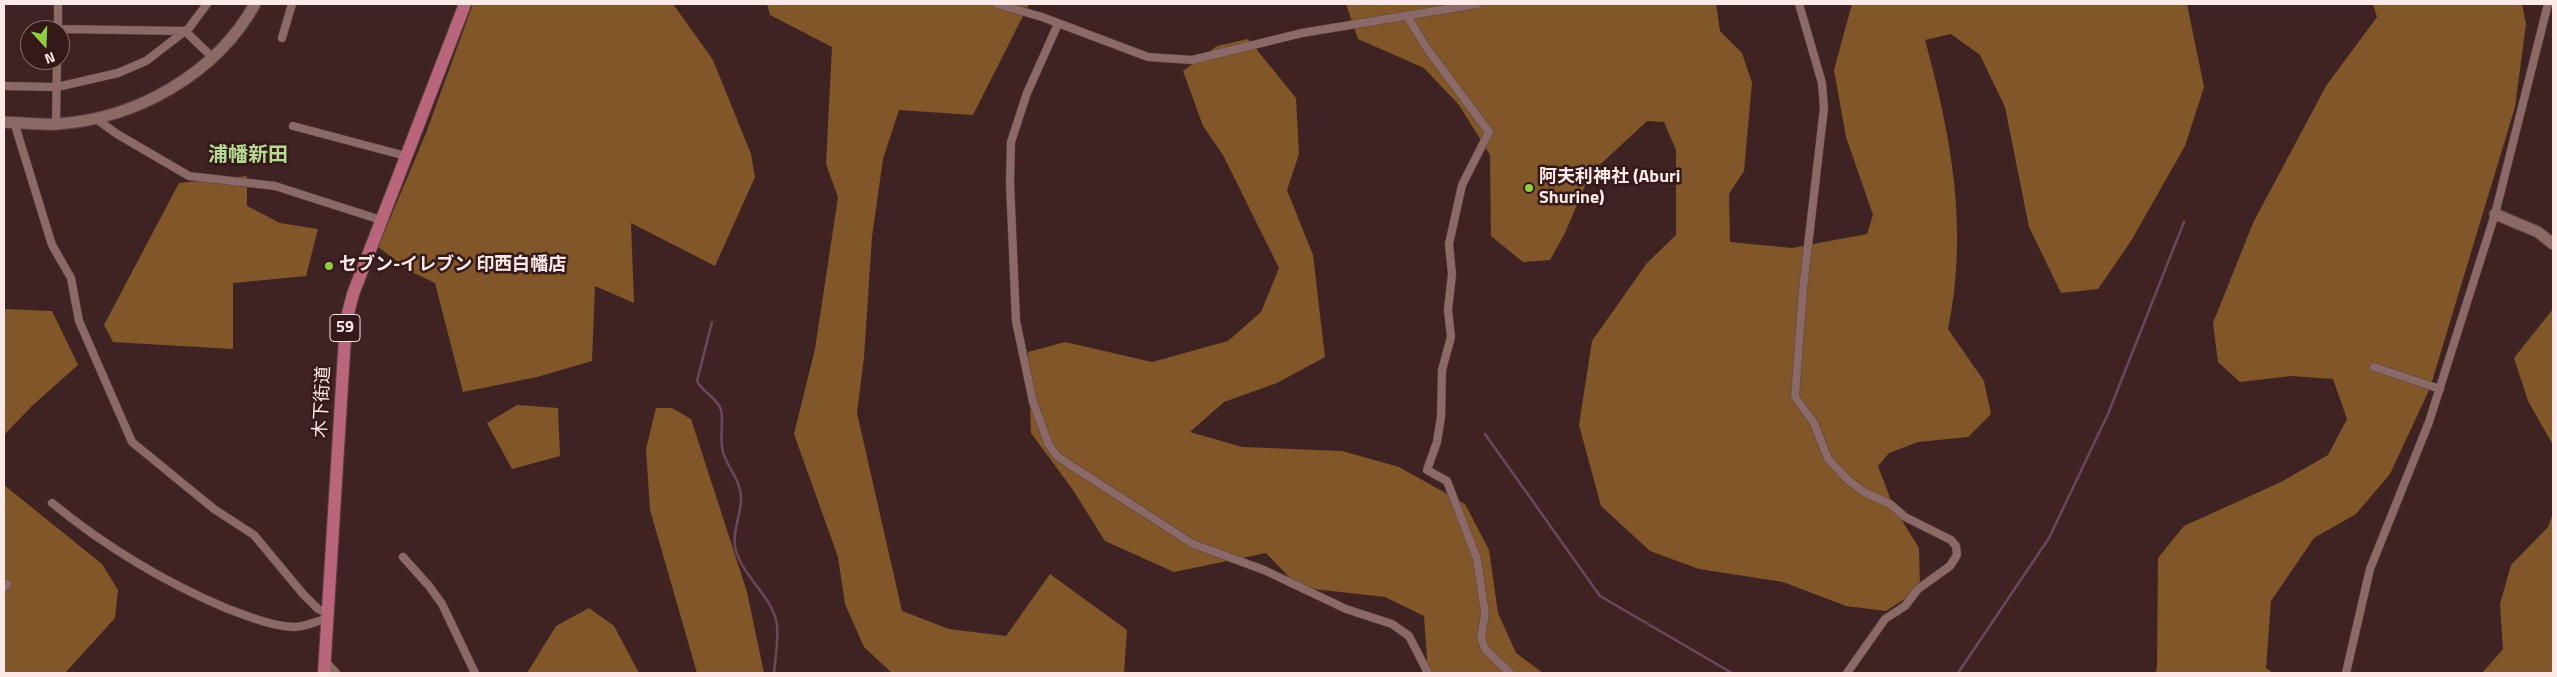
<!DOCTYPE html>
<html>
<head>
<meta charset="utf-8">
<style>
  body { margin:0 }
  #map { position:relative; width:2557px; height:677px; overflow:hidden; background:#3f2322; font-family:"Titillium Web",sans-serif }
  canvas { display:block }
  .frame { position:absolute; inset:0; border:5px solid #fde9e8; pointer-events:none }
  .north { position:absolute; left:20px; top:20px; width:50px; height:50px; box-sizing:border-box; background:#341918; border:1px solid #846c6b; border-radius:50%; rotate:160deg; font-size:14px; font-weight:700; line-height:20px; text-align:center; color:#fde9e8 }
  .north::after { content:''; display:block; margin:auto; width:18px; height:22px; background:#8fcd42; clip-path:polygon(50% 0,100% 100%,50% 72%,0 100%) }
</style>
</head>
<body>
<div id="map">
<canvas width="2557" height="677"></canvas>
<div class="frame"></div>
<div class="north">N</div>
</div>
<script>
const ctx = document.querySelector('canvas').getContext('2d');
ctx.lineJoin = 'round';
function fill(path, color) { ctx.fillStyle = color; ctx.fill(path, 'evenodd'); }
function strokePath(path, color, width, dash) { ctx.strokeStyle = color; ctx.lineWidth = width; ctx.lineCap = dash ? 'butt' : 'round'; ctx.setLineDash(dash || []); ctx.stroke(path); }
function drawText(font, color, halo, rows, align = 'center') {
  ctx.font = font + ' "Titillium Web","Noto Sans JP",sans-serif'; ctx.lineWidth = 5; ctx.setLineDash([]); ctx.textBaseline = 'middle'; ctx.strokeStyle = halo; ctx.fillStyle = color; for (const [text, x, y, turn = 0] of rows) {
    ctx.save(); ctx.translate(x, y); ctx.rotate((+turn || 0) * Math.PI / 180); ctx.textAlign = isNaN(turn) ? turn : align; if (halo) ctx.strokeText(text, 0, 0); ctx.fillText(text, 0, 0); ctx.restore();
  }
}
fill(new Path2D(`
  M 473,4 L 673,4 L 713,60 L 751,154 L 755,177 L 715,266 L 631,223 L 634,303 L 595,286 L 592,361 L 537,377 L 463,392 L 435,283 L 410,271 L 378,247 L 426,133 Z
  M 767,4 L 1029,4 L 973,115 L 899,110 L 883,159 L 872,237 L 864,357 L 857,413 L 902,611 L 949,629 L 1006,636 L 1050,574 L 1127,630 L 1124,673 L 892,673 L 864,647 L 845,604 L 838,557 L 794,434 L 815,349 L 838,197 L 826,164 L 832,47 L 770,15 Z
  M 1346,4 L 1716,4 L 1720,31 L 1742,53 L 1752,83 L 1744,171 L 1729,194 L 1730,242 L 1792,248 L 1867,234 L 1873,215 L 1846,137 L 1834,70 L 1852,4 L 2187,4 L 2204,87 L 2185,146 L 2131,241 L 2098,289 L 2061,293 L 2029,227 L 2005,107 L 1980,55 L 1951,34 L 1925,40 C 1951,135 1969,230 1948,329 L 1984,381 L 1991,414 L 1968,437 L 1918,442 L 1889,453 L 1878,466 L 1893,506 L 1919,548 L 1920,589 L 1886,611 L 1846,606 L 1783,582 L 1699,569 L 1650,551 L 1601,506 L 1579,425 L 1592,341 L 1647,263 L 1676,235 L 1676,150 L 1664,122 L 1647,121 L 1590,174 L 1565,233 L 1550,260 L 1523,262 L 1491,236 L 1490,155 L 1459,105 L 1424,68 L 1358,39 Z
  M 2373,4 L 2522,4 L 2526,24 L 2515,107 L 2430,388 L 2390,474 L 2356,514 L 2314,538 L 2271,601 L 2266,668 L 2273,673 L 2156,673 L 2157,665 L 2158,558 L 2184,526 L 2281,482 L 2328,455 L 2347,419 L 2333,379 L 2291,376 L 2240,382 L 2218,362 L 2213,323 L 2253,223 L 2326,86 L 2377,17 Z
  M 1248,39 L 1296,98 L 1299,154 L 1287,190 L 1313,255 L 1325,357 L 1277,383 L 1224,402 L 1190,432 L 1242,447 L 1342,451 L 1399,467 L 1465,504 L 1489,550 L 1498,613 L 1516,653 L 1543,673 L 1428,673 L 1424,616 L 1385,597 L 1314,589 L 1292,580 L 1266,553 L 1174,572 L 1105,541 L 1073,490 L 1031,433 L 1028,352 L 1065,342 L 1152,362 L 1228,341 L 1261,312 L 1279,268 L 1223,155 L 1203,126 L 1183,71 L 1217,46 Z
  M 247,176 L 247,206 L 280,223 L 318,229 L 306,276 L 233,283 L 233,349 L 113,342 L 104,325 L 179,183 Z
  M 4,309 L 52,311 L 78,365 L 33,405 L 4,435 Z
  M 2553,309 L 2553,445 L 2528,401 L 2514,358 Z
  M 517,405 L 558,408 L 560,456 L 512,469 L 487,423 Z
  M 656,408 L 672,408 L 691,419 L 747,592 L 764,673 L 697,673 L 650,510 L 646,449 Z
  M 4,485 L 102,564 L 118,590 L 115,618 L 65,673 L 4,673 Z
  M 2553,513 L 2553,673 L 2482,673 L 2503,649 L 2500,604 L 2511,565 L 2548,527 Z
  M 589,608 L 614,626 L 639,673 L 527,673 L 556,626 Z`), '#815729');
strokePath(new Path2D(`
  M 712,322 L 697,381 C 702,392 718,398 721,410 C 724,423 719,438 723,452 C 727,467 741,481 741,497 C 742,513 732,530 735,547 C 741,575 769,593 776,620 C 780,633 775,659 774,673
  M 1485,434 L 1600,596 L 1732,673
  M 1958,673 L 2049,538 L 2108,414 L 2184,222`), '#6b475d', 2.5);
const street = new Path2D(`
  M 997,4 L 1042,17 L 1148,57 L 1192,60 L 1302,33 L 1477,4
  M 1799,4 L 1822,83 L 1824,108 L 1803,289 L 1795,397 L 1814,423 L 1828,459 L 1849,481 L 1864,492 L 1890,504 L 1905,517 L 1951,540 L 1956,546 L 1957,555 L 1950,566 L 1918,589 L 1905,606 L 1885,619 L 1847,673
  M 1407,16 L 1428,50 L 1489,132 L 1462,185 L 1449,244 L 1452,274 L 1448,310 L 1451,337 L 1442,370 L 1441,417 L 1437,442 L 1427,470 L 1447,481 L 1477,559 L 1485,613 L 1481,638 L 1485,649 L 1510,673
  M 1058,24 L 1027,93 L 1011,142 L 1010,183 L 1016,321 L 1033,402 L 1049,445 L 1057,456 L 1078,470 L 1193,544 L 1264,570 L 1346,609 L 1392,624 L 1409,636 L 1428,673
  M 58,29 L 185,31 L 213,58
  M 58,30 L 58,4
  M 282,38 L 292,4
  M 4,86 L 57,87 L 118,73 L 146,61 L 189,28 L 207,4
  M 95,118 L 117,134 L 189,176 L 275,186 L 381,220
  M 14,122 L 52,245 L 71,278 L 79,321 L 132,442 L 214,509 L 254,535 L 303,594 L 318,609 L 328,614
  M 56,124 L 57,60
  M 293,126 L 406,156
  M 2374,367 L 2440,389
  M 52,503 C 106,547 164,582 228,609 C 250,617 271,626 294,627 C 305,627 317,621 328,618
  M 403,557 L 429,586 L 442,604 L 475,673
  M 4,588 L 7,584
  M 325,661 L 336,673
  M 2346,673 L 2370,569 L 2429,422 L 2495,214 L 2548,4`);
const secondary = new Path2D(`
  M 4,122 C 21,123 40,125 57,124 C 136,119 216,74 255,4
  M 2495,214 L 2538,232 L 2553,244`);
const primary = new Path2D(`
  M 324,673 L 346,321 L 353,294 L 465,4`);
strokePath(street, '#594040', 9);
strokePath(secondary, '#594040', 13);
strokePath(primary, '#594040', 14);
strokePath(street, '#8a6966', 8);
strokePath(secondary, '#8a6966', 11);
strokePath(primary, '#b9657b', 12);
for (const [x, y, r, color] of [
  [1529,188,5,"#8fcd42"],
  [329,266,5,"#8fcd42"]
]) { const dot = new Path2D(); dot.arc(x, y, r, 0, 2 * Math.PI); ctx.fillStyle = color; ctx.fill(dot); strokePath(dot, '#341918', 2); }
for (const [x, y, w] of [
  [345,328,30]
]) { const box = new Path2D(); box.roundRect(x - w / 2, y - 13.5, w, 27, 4); ctx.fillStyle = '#341918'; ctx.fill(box); strokePath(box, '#fde9e8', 1); }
drawText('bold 16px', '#fde9e8', null, [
  ["59",345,328]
]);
drawText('bold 18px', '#fde9e8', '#341918', [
  ["阿夫利神社 (Aburi",1539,178],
  ["Shurine)",1539,199],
  ["セブン-イレブン 印西白幡店",339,266]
], 'left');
drawText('18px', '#fde9e8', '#341918', [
  ["木下街道",323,402,-87]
]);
drawText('bold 20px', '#b6da94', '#341918', [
  ["浦幡新田",248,156]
]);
</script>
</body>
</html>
